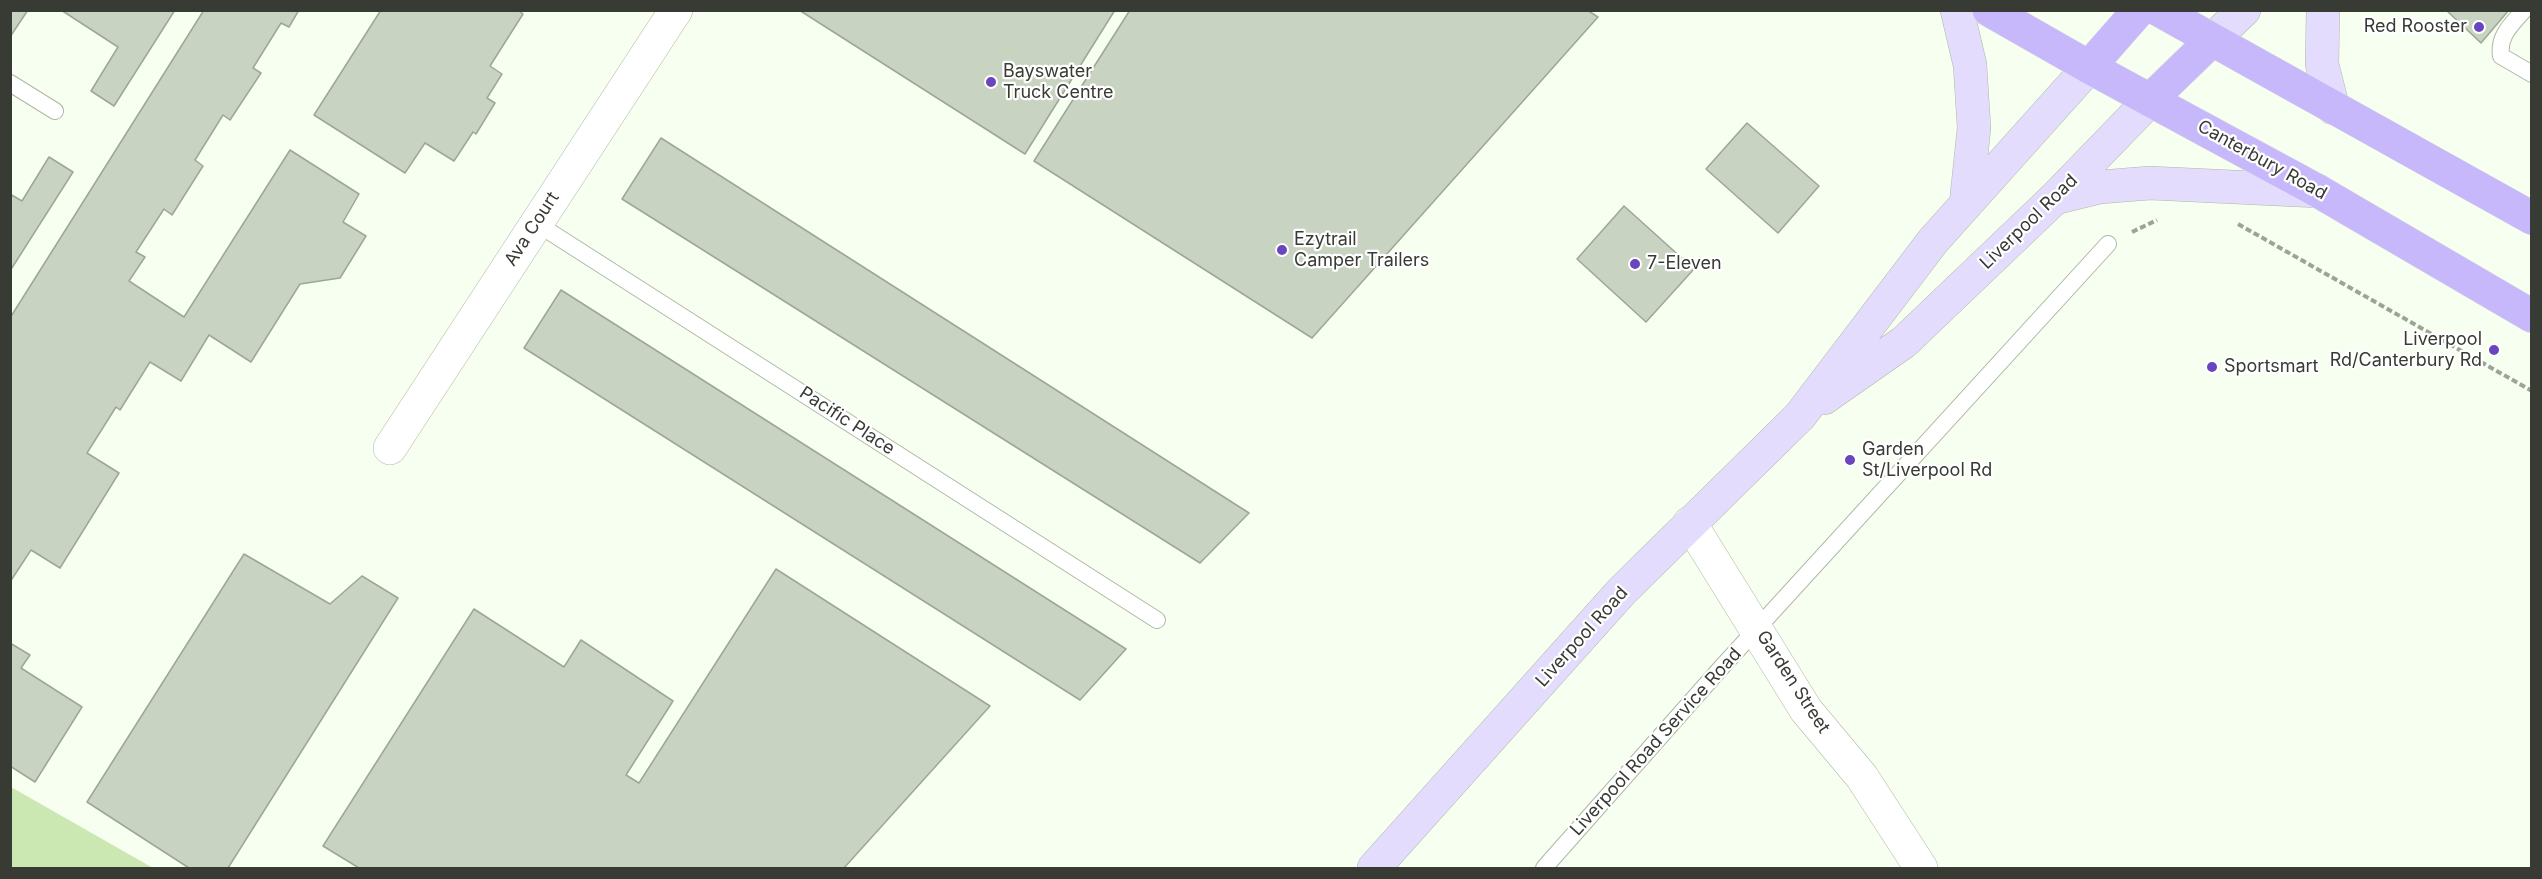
<!DOCTYPE html>
<html>
<head>
<meta charset="utf-8">
<style>
  body { margin:0 }
  #map { position:relative; width:2542px; height:879px; overflow:hidden; background:#f7fff0; font-family:Inter,sans-serif }
  canvas { display:block }
  .frame { position:absolute; inset:0; border:12px solid #373b34; pointer-events:none }
</style>
</head>
<body>
<div id="map">
<canvas width="2542" height="879"></canvas>
<div class="frame"></div>
</div>
<script>
const ctx = document.querySelector('canvas').getContext('2d');
ctx.lineJoin = 'round';
function fill(path, color) { ctx.fillStyle = color; ctx.fill(path, 'evenodd'); }
function strokePath(path, color, width, dash) { ctx.strokeStyle = color; ctx.lineWidth = width; ctx.lineCap = dash ? 'butt' : 'round'; ctx.setLineDash(dash || []); ctx.stroke(path); }
function drawText(font, color, halo, rows, align = 'center') {
  ctx.font = font + ' Inter,sans-serif'; ctx.lineWidth = 4.5; ctx.setLineDash([]); ctx.textBaseline = 'middle'; ctx.strokeStyle = halo; ctx.fillStyle = color; for (const [text, x, y, turn = 0] of rows) {
    ctx.save(); ctx.translate(x, y); ctx.rotate((+turn || 0) * Math.PI / 180); ctx.textAlign = isNaN(turn) ? turn : align; if (halo) ctx.strokeText(text, 0, 0); ctx.fillText(text, 0, 0); ctx.restore();
  }
}
fill(new Path2D(`
  M 11,787 L 153,868 L 11,868 Z`), '#cbe7b2');
const building = new Path2D(`
  M 10,10 L 28,10 L 10,37 Z
  M 61,10 L 175,10 L 114,106 L 91,91 L 118,47 Z
  M 204,10 L 299,10 L 289,27 L 281,23 L 253,68 L 261,73 L 230,120 L 223,115 L 195,160 L 203,166 L 172,215 L 164,209 L 136,252 L 145,257 L 129,281 L 184,317 L 290,150 L 359,194 L 343,222 L 366,236 L 340,278 L 300,284 L 251,362 L 209,335 L 181,381 L 150,362 L 120,410 L 116,407 L 87,453 L 119,473 L 60,568 L 31,550 L 10,582 L 10,318 Z
  M 381,10 L 518,10 L 523,14 L 490,66 L 502,74 L 487,98 L 495,103 L 476,134 L 473,132 L 454,161 L 425,143 L 405,173 L 314,115 Z
  M 799,10 L 1115,10 L 1025,154 Z
  M 1130,10 L 1587,10 L 1598,17 L 1312,338 L 1034,161 Z
  M 2446,10 L 2509,10 L 2481,43 Z
  M 1747,123 L 1819,186 L 1778,233 L 1706,169 Z
  M 661,138 L 1249,513 L 1200,563 L 622,199 Z
  M 49,157 L 73,172 L 10,271 L 10,194 L 22,201 Z
  M 1624,206 L 1694,269 L 1646,322 L 1577,259 Z
  M 561,290 L 1126,649 L 1080,700 L 524,348 Z
  M 244,554 L 330,604 L 362,576 L 398,598 L 228,868 L 189,868 L 87,802 Z
  M 776,569 L 990,706 L 844,868 L 359,868 L 323,846 L 474,609 L 564,667 L 581,640 L 673,701 L 626,775 L 639,783 Z
  M 10,643 L 30,655 L 21,668 L 82,707 L 35,782 L 10,766 Z`);
fill(building, '#c9d3c1');
strokePath(building, '#9da795', 1.5);
const service = new Path2D(`
  M 2524,10 C 2511,25 2498,36 2501,56 L 2532,74
  M 10,83 L 55,111
  M 536,223 L 1157,620
  M 1544,868 L 1720,669 L 2108,244`);
const minor = new Path2D(`
  M 390,448 L 676,10
  M 1690,523 L 1806,710 L 1862,777 L 1921,868`);
const secondary = new Path2D(`
  M 1957,10 L 1970,65 L 1974,128 L 1966,204
  M 2323,10 L 2322,64 L 2333,108
  M 2211,41 L 2244,10
  M 2055,198 L 2100,187 L 2150,183 L 2318,191
  M 1824,398 L 1904,342 L 2055,198 L 2150,100
  M 1374,868 L 1622,591 L 1800,416 L 1933,241 L 2089,67`);
const primary = new Path2D(`
  M 1989,10 L 2089,67 L 2318,191 L 2532,316
  M 2159,10 L 2532,218
  M 2089,67 L 2139,10
  M 2150,100 L 2211,41`);
strokePath(service, '#aeb8a6', 18);
strokePath(minor, '#aeb8a6', 34);
strokePath(secondary, '#aeb8a6', 34);
strokePath(primary, '#dfe0df', 34);
strokePath(new Path2D(`
  M 2238,224 L 2532,391
  M 2132,232 L 2157,220`), '#9da398', 4, [6, 3]);
strokePath(service, '#fff', 16);
strokePath(minor, '#fff', 33);
strokePath(secondary, '#e3dcfd', 33);
strokePath(primary, '#c7b8fb', 33);
for (const [x, y, r, color] of [
  [2479,27,6,"#6946be"],
  [991,82,6,"#6946be"],
  [1282,250,6,"#6946be"],
  [1635,264,6,"#6946be"],
  [2494,350,6,"#6946be"],
  [2212,367,6,"#6946be"],
  [1850,460,6,"#6946be"]
]) { const dot = new Path2D(); dot.arc(x, y, r, 0, 2 * Math.PI); ctx.fillStyle = color; ctx.fill(dot); strokePath(dot, '#fff', 2); }
drawText('18px', '#373b34', '#fff', [
  ["Red Rooster",2467,27,"right"],
  ["Bayswater",1003,72],
  ["Truck Centre",1003,93],
  ["Ezytrail",1294,240],
  ["Camper Trailers",1294,261],
  ["7-Eleven",1647,264],
  ["Liverpool",2482,340,"right"],
  ["Rd/Canterbury Rd",2482,361,"right"],
  ["Sportsmart",2224,367],
  ["Garden",1862,450],
  ["St/Liverpool Rd",1862,471]
], 'left');
drawText('18px', '#373b34', '#fff', [
  ["Canterbury Road",2262,160,29],
  ["Liverpool Road",2029,222,-44],
  ["Ava Court",532,229,-57],
  ["Pacific Place",847,421,33],
  ["Liverpool Road",1582,637,-48],
  ["Garden Street",1793,682,57],
  ["Liverpool Road Service Road",1656,742,-48]
]);
</script>
</body>
</html>
